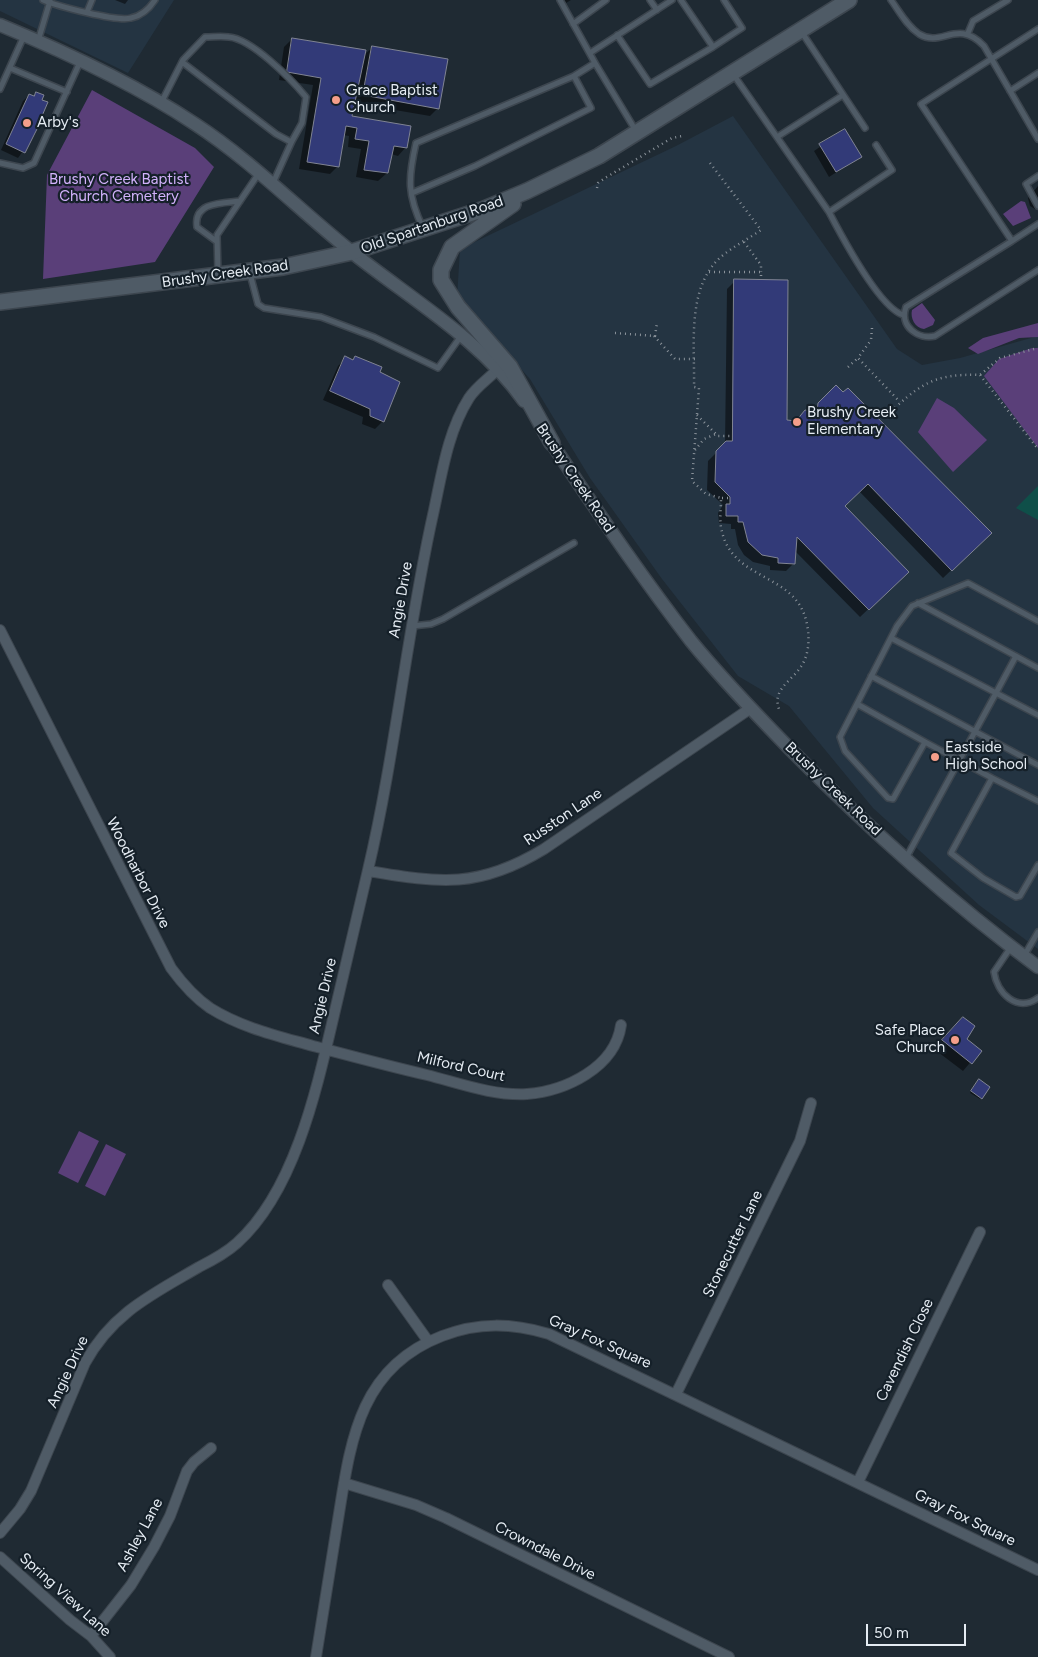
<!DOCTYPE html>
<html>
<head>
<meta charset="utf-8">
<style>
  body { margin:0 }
  #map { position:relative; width:1038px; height:1657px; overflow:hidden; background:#1f2a33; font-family:Figtree,sans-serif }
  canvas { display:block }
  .scale { position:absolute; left:866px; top:1624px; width:100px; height:22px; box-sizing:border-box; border:2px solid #e5ecf3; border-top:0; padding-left:6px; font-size:15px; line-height:18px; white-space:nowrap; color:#e5ecf3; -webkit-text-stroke:4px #152029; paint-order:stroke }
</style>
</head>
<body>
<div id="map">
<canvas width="1038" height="1657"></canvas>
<div class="scale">50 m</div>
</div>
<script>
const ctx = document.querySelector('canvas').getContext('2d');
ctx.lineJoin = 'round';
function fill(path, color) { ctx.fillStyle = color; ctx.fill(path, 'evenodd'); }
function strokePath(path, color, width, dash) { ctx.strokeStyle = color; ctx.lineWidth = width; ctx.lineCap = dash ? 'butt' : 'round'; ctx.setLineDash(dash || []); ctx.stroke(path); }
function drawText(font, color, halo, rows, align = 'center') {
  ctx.font = font + ' Figtree,sans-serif'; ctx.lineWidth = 4.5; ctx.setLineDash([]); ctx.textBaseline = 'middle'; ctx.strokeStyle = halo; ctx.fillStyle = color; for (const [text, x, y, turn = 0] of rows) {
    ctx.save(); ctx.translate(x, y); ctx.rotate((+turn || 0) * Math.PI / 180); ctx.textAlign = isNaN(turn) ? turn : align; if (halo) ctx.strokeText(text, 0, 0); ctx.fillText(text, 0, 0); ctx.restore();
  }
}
fill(new Path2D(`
  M 0,0 L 174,0 L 128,73 L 0,11 Z
  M 733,116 L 897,349 L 922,365 L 960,358 L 1038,336 L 1038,949 L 979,905 L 873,808 L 789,706 L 738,676 L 662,579 L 590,478 L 530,379 L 457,298 L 460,249 L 676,146 Z`), '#243442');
fill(new Path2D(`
  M 92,90 L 195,148 L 214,167 L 155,262 L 43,279 L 47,175 Z
  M 1021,201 L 1025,202 L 1031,218 L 1013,226 L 1003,214 Z
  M 922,303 L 935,320 L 933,325 L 924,329 C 915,328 910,318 912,310 Z
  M 1038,323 L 1038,337 L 1019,338 L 978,354 L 968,348 L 983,338 Z
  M 1032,348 L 1038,348 L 1038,448 L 984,376 L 999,359 Z
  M 937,398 L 954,408 L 987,440 L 953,472 L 918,432 Z
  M 79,1131 L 99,1141 L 78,1183 L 58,1173 Z
  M 106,1144 L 126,1154 L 105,1196 L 85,1186 Z`), '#5a3f79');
fill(new Path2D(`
  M 1038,486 L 1038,520 L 1016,508 Z`), '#0f4f49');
fill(new Path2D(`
  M 115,0 L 128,0 L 125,4 Z
  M 564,0 L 571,0 L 566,3 Z
  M 292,39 L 363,56 L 373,47 L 438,108 L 430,116 L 354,103 L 351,117 L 406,147 L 398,156 L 391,154 L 387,173 L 378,181 L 356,177 L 361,149 L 348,147 L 349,136 L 343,135 L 338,166 L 330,174 L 299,169 L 313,85 L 279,80 L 284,47 Z
  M 37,93 L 41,100 L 46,103 L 35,134 L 18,158 L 1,150 L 23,101 L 29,95 L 33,97 Z
  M 845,130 L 860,157 L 829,177 L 814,151 Z
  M 1038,186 L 1038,208 L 1035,209 L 1030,206 L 1028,198 Z
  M 735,281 L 785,422 L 796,422 L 810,412 L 836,387 L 990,533 L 943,578 L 859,491 L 843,507 L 907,572 L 860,617 L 795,551 L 794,563 L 786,571 L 770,570 L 770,566 L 753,562 L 744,555 L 738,545 L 735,529 L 731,529 L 731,524 L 719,523 L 718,513 L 723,505 L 707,490 L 708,461 L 725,444 L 727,289 Z
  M 355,357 L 379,373 L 383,421 L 375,429 L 362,424 L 363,417 L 323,400 L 338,366 L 346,358 L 352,360 Z
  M 955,1026 L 980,1051 L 963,1071 L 934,1049 Z
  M 978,1082 L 981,1098 L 980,1099 L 970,1093 Z`), '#0007');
const building = new Path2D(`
  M 292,38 L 366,50 L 352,116 L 411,126 L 407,148 L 394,146 L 388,173 L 364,170 L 369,141 L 355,139 L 357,128 L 346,126 L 339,167 L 307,162 L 321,78 L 287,72 Z
  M 372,46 L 448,59 L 439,109 L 363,95 Z
  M 36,92 L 44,95 L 42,100 L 48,102 L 42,116 L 43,117 L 25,153 L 6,144 L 29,94 L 34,96 Z
  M 845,129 L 862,157 L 836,172 L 819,144 Z
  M 734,279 L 788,280 L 787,420 L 796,421 L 805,410 L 817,412 L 818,403 L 836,385 L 843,392 L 848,388 L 992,533 L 952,571 L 868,484 L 845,506 L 909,572 L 869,610 L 797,537 L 795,564 L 778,563 L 778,558 L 762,555 L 748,542 L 743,522 L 738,522 L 738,516 L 726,516 L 726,504 L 730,504 L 730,497 L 715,482 L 716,451 L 726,441 L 732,441 Z
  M 345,356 L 353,360 L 355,356 L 382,367 L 380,372 L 400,382 L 384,422 L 370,416 L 370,409 L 330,391 Z
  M 963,1017 L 975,1026 L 967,1039 L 982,1051 L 972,1064 L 942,1040 Z
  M 979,1079 L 990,1087 L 982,1099 L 971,1091 Z`);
fill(building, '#323a78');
strokePath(building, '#808493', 1);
const service = new Path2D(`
  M 43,0 C 57,6 117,22 131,18 C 141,16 149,9 155,0
  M 560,0 L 595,63
  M 650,0 L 657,10
  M 681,0 L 713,47 L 742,28 L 724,0
  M 891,0 C 899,11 907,26 919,34 C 942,48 957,18 984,46 L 1038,139
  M 87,12 L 92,0
  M 573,24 L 606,0
  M 1038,29 L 921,104 L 1012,241 L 906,307 C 899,326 918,340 935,336 L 1038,270
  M 801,31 L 865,128
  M 968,33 L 973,21 L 1008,0
  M 617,35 L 650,84 L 713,47
  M 38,41 L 50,1
  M 590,53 L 672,0
  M 182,62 L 276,134 L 291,142
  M 10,68 L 67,92
  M 733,74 L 829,212 L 892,170 L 876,145
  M 574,76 L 595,63 L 636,131
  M 0,89 L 24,36
  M 1010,91 L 1038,73
  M 161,103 L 183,60 L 205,37 C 213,37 221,36 229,37 C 252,39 291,79 306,97 L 302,123 L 292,141 L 273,183
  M 777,137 L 843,95
  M 0,163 L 23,168 L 34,163 L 80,62
  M 1038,176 L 1026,184 L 1038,206
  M 412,193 L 475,166 L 591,108 L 574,76 L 416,143 C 408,178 407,195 423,228
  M 829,212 C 841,235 879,307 903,315
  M 216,241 L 197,227 C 193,202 222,203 240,201
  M 1012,241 L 1038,224
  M 218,274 L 217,235 L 259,173
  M 250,274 L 258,304 L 264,308 L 321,317 L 374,337 L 438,368 L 461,336
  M 918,603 L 1038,668
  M 1038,621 L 968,583 L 912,606 L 897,626 L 840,737 L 845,751 L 888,798 L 893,799 L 925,742 L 992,778 L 951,853 L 983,878 L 1016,897 L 1020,896 L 1038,865
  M 412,626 L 431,624 L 443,619 L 574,543
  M 891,638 L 996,693 L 1016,656
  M 871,676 L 1038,765
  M 857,704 L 925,742
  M 992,778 L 1038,801
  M 906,858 L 996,693 L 1038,715
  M 1011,947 L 994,972 C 997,993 1017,1013 1038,998
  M 1024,956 L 1038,932`);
const minor = new Path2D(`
  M 0,630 L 171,968 C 182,983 194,997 210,1008 C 242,1028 278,1036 313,1046 C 351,1056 388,1066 427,1075 C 459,1083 493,1096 527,1094 C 565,1091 615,1068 621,1025
  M 368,871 C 441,883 478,889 544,849 L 751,708
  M 388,1285 L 428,1341
  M 676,1394 L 800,1141 L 811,1103
  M 858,1482 L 980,1232
  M 344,1483 L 416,1505 L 446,1518 L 729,1657
  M 0,1533 L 20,1509 L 31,1491 L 85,1363 C 112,1313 153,1294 199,1267 C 213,1260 226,1253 237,1243 C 298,1188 319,1078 337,1002 C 347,958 358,914 368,870 C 396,751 407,629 434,510 C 442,473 448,431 469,398 C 476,387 488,379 497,370
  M 0,1557 L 70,1620 L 91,1636 L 110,1657
  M 91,1636 L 131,1585 L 154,1547 L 170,1516 L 187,1471 L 194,1462 L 211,1448
  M 316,1657 C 323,1613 330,1570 337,1526 C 350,1447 356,1369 442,1336 C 479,1322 511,1323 549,1334 L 1038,1570`);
const tertiary = new Path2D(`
  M 0,25 C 63,51 138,86 195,124 C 252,161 300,211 353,253 C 411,299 481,340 524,401
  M 547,436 C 593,506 640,575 691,641 C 721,678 755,713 788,747 C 866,826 949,901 1038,967`);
const secondary = new Path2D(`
  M 513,204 L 452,247 L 441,270 L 441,280 L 458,307 L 510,367 L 552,443
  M 0,302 L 283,267 L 352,252 L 484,209 L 527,191 L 599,156 L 849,0`);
strokePath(service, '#3d464f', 8);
strokePath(minor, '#3d464f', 12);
strokePath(tertiary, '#3d464f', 15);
strokePath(secondary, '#3d464f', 18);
strokePath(new Path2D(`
  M 710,163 L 761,230 C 748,239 734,246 722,256 C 686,286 695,345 694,387 L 699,388 L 692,481 L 706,494 L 721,498 C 721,509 719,522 722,532 C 734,581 794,573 806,620 C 810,635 810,655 800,668 C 791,681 772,690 779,709
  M 597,188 L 598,183 L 605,178 L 672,138 L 682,136
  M 744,242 L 761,265 L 761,272
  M 709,272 L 761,272 L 761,279
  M 872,328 L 871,340 L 858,358 L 900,402
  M 615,333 L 655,336 L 657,323
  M 654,336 L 675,359 L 695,359
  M 848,367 L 858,358
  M 980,375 L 1038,449
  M 697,415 L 718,436 L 732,436
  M 884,418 C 918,386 932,373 980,375 L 1000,358 L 1038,348
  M 695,450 L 704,439 L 716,434
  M 722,498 L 730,498`), '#8b939b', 2.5, [1, 4]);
strokePath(service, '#4f5b66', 5);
strokePath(minor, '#4f5b66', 10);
strokePath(tertiary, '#4f5b66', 12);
strokePath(secondary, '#4f5b66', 15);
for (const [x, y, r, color] of [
  [336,100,5,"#f49e8a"],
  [27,123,5,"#f49e8a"],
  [797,422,5,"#f49e8a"],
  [935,757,5,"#f49e8a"],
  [955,1040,5,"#f49e8a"]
]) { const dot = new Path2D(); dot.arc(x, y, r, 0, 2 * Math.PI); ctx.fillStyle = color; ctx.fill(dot); strokePath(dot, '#152029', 2); }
drawText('15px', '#e5ecf3', '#152029', [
  ["Grace Baptist",346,91],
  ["Church",346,108],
  ["Arby's",37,123],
  ["Brushy Creek",807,413],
  ["Elementary",807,430],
  ["Eastside",945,748],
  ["High School",945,765],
  ["Safe Place",945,1031,"right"],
  ["Church",945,1048,"right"]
], 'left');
drawText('15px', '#d3b2fc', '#152029', [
  ["Brushy Creek Baptist",119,180],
  ["Church Cemetery",119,197]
]);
drawText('15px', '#e5ecf3', '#152029', [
  ["Old Spartanburg Road",432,225,-19],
  ["Brushy Creek Road",225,274,-8],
  ["Brushy Creek Road",575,478,56],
  ["Angie Drive",401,600,-80],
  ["Brushy Creek Road",833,789,44],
  ["Russton Lane",563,817,-34],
  ["Woodharbor Drive",138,873,63],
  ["Angie Drive",323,996,-77],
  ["Milford Court",461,1067,13],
  ["Stonecutter Lane",733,1244,-64],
  ["Gray Fox Square",600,1342,24],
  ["Cavendish Close",905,1350,-64],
  ["Angie Drive",68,1372,-65],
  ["Gray Fox Square",965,1518,26],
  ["Ashley Lane",140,1535,-62],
  ["Crowndale Drive",545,1551,27],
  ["Spring View Lane",65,1595,42]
]);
</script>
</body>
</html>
